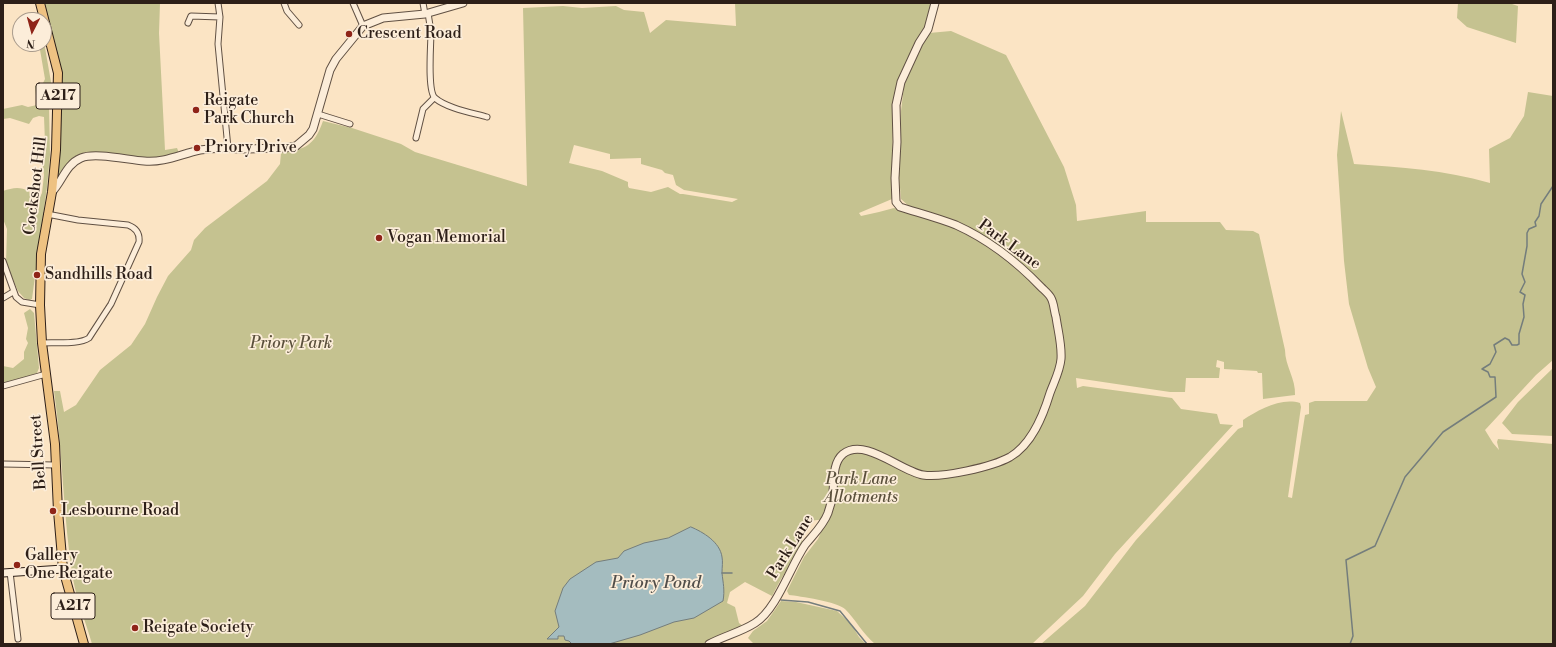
<!DOCTYPE html>
<html>
<head>
<meta charset="utf-8">
<style>
  body { margin:0 }
  #map { position:relative; width:1556px; height:647px; overflow:hidden; background:#fbe4c4; font-family:"Libre Bodoni",serif }
  canvas { display:block }
  .frame { position:absolute; inset:0; border:4px solid #2d1f18; pointer-events:none }
  .north { position:absolute; left:12px; top:12px; width:40px; height:40px; box-sizing:border-box; background:#fcedd9; border:1px solid #a99b8c; border-radius:50%; rotate:186deg; font-size:11px; font-weight:700; line-height:16px; text-align:center; color:#2d1f18 }
  .north::after { content:''; display:block; margin:auto; width:14px; height:18px; background:#8f2418; clip-path:polygon(50% 0,100% 100%,50% 72%,0 100%) }
</style>
</head>
<body>
<div id="map">
<canvas width="1556" height="647"></canvas>
<div class="frame"></div>
<div class="north">N</div>
</div>
<script>
const ctx = document.querySelector('canvas').getContext('2d');
ctx.lineJoin = 'round';
function fill(path, color) { ctx.fillStyle = color; ctx.fill(path, 'evenodd'); }
function strokePath(path, color, width, dash) { ctx.strokeStyle = color; ctx.lineWidth = width; ctx.lineCap = dash ? 'butt' : 'round'; ctx.setLineDash(dash || []); ctx.stroke(path); }
function drawText(font, color, halo, rows, align = 'center') {
  ctx.font = font + ' "Libre Bodoni",serif'; ctx.lineWidth = 3.5; ctx.setLineDash([]); ctx.textBaseline = 'middle'; ctx.strokeStyle = halo; ctx.fillStyle = color; for (const [text, x, y, turn = 0] of rows) {
    ctx.save(); ctx.translate(x, y); ctx.rotate((+turn || 0) * Math.PI / 180); ctx.textAlign = isNaN(turn) ? turn : align; if (halo) ctx.strokeText(text, 0, 0); ctx.fillText(text, 0, 0); ctx.restore();
  }
}
fill(new Path2D(`
  M 41,3 L 160,3 L 159,33 L 165,150 L 177,148 L 179,153 L 152,158 L 87,152 C 71,155 66,164 59,179 L 54,179 L 61,73 Z
  M 735,3 L 931,3 L 926,25 L 897,82 L 893,108 L 892,199 L 859,213 L 861,216 L 879,212 L 894,208 L 949,225 L 987,246 L 987,239 L 912,209 L 901,199 L 898,164 L 901,136 L 901,111 L 904,86 L 914,62 L 929,33 L 951,31 L 1006,55 L 1064,167 L 1076,205 L 1077,221 L 1146,211 L 1146,222 L 1220,222 L 1226,230 L 1253,231 L 1259,234 L 1285,350 C 1285,366 1296,379 1295,395 L 1263,399 L 1262,373 L 1258,373 L 1257,371 L 1224,369 L 1224,362 L 1217,360 L 1216,367 L 1220,368 L 1219,378 L 1186,378 L 1185,392 L 1170,392 L 1076,378 L 1077,388 L 1083,386 L 1172,398 L 1181,409 L 1217,414 L 1220,424 L 1233,425 L 1115,554 L 1083,596 L 1032,644 L 875,644 C 863,634 856,620 845,609 C 838,602 799,596 789,595 L 787,591 L 804,557 L 818,539 L 827,519 L 808,521 L 798,537 L 805,543 L 781,579 L 772,596 L 745,582 L 730,592 L 727,603 L 735,607 L 739,623 L 743,626 L 713,639 L 705,644 L 92,644 C 86,623 77,601 73,579 C 63,517 63,454 54,391 L 60,391 L 64,412 L 76,405 L 100,370 L 131,345 L 145,324 L 157,297 L 168,276 L 191,250 L 194,240 L 205,228 L 267,181 L 280,164 L 281,153 C 306,149 314,146 323,121 L 352,128 L 401,144 L 415,152 L 527,186 L 523,8 L 563,6 L 582,8 L 616,6 L 624,10 L 644,12 L 650,33 L 666,20 L 736,26 ZM 574,145 L 610,154 L 610,159 L 641,158 L 641,164 L 662,170 L 665,173 L 673,175 L 676,185 L 684,190 L 738,199 L 732,202 L 683,194 L 680,194 L 668,187 L 651,192 L 629,188 L 628,186 L 628,182 L 602,171 L 569,163 Z
  M 1458,3 L 1509,3 L 1518,6 L 1516,43 L 1467,27 L 1457,18 Z
  M 44,42 L 51,82 L 49,106 L 50,155 L 47,187 L 32,299 L 29,300 L 24,298 L 18,291 L 6,263 L 7,229 L 3,219 L 3,191 C 12,188 19,186 29,191 L 32,202 L 38,201 L 42,193 L 44,175 L 42,158 L 45,142 L 44,117 L 39,116 L 33,118 L 29,124 L 10,118 L 3,119 L 3,109 L 22,105 L 28,107 L 37,105 L 35,86 L 42,85 L 45,79 L 39,44 L 44,44 Z
  M 1528,92 L 1553,96 L 1553,360 L 1536,375 L 1485,430 L 1493,443 L 1499,450 L 1497,442 L 1498,439 L 1553,444 L 1553,644 L 1041,644 L 1085,606 L 1136,540 L 1238,429 L 1243,427 L 1243,420 C 1258,410 1281,397 1300,403 L 1301,407 L 1288,497 L 1292,498 L 1305,415 L 1309,414 L 1309,403 L 1315,401 L 1367,401 L 1376,387 L 1368,368 L 1349,304 L 1344,261 L 1337,155 L 1341,111 L 1354,164 C 1401,167 1444,170 1490,183 L 1489,149 L 1510,138 L 1524,116 Z
  M 30,309 L 34,313 L 39,368 L 37,373 L 18,380 L 3,383 L 3,366 L 13,368 L 24,359 L 24,352 L 28,343 L 26,339 L 28,328 L 24,313 Z
  M 1553,368 L 1553,436 L 1512,434 L 1502,423 L 1518,402 Z
  M 781,601 L 796,602 L 837,611 L 851,624 L 859,637 L 866,644 L 754,644 L 748,638 L 753,631 L 767,621 Z`), '#c5c290');
const water = new Path2D(`
  M 691,527 C 703,532 720,542 722,557 C 723,562 722,567 722,573 C 723,583 725,590 723,601 L 694,618 L 674,622 L 640,635 L 609,644 L 572,644 L 569,641 L 565,640 L 564,636 L 558,636 L 558,639 L 547,639 L 559,627 L 555,611 L 563,588 L 570,579 L 596,562 L 618,558 L 624,551 L 644,543 L 668,538 Z`);
fill(water, '#a4bcbf');
strokePath(water, '#747d7c', 1);
strokePath(new Path2D(`
  M 722,573 L 732,573
  M 781,600 L 808,602 L 840,611 L 867,644
  M 1350,644 L 1353,636 L 1346,560 L 1375,546 L 1405,477 L 1443,432 L 1496,397 L 1495,377 L 1490,377 L 1488,372 L 1482,369 L 1490,364 L 1496,352 L 1494,345 L 1505,338 L 1509,340 L 1512,345 L 1517,345 L 1519,344 L 1519,334 L 1524,317 L 1523,304 L 1525,295 L 1520,292 L 1525,282 L 1522,274 L 1527,246 L 1527,233 L 1529,229 L 1536,226 L 1535,222 L 1539,216 L 1541,204 L 1553,186`), '#747d7c', 1.5);
const minor = new Path2D(`
  M 218,3 L 220,17 L 218,44 L 228,148
  M 284,3 L 287,11 L 299,25
  M 353,3 L 363,26
  M 423,3 L 425,14
  M 428,13 C 429,19 430,26 431,32 C 431,44 427,91 435,98 C 446,108 473,113 487,117
  M 188,23 L 191,16 L 220,17
  M 318,114 L 350,124
  M 416,138 L 423,109 L 434,98
  M 3,261 L 16,297 L 22,302 L 40,305
  M 3,298 L 13,292
  M 42,343 C 55,342 79,345 89,338 L 111,304 L 139,242 C 140,233 136,228 128,225 L 78,220 L 47,214
  M 3,386 L 46,374
  M 3,464 L 55,465
  M 10,572 L 18,639`);
const tertiary = new Path2D(`
  M 52,192 C 62,182 66,164 81,158 C 95,152 128,160 144,161 C 164,163 181,154 200,150 C 213,148 227,148 239,149 C 255,149 270,148 285,148 L 296,146 L 309,135 L 313,129 L 330,70 L 336,59 L 363,26 L 383,18 L 425,14 L 463,3
  M 709,644 C 724,636 741,632 755,623 C 777,609 790,567 805,545 C 813,535 823,526 828,513 C 829,509 831,504 832,499 C 835,485 831,464 843,454 C 865,437 900,471 923,475 C 942,478 992,467 1010,457 C 1032,444 1043,416 1050,393 C 1054,382 1060,371 1061,359 C 1062,345 1058,331 1056,317 C 1054,311 1054,303 1051,298 C 1049,294 1044,290 1041,287 C 1017,262 987,239 956,225 C 938,218 919,213 900,207 L 896,202 L 895,178 L 897,142 L 896,105 L 901,82 L 919,43 L 928,29 L 935,3`);
const secondary = new Path2D(`
  M 3,573 L 63,569`);
const primary = new Path2D(`
  M 40,3 L 58,73 L 56,150 L 52,192 L 41,254 L 40,305 L 42,343 L 55,444 L 58,511 L 63,569 L 84,644`);
strokePath(minor, '#605043', 7);
strokePath(tertiary, '#605043', 9);
strokePath(secondary, '#2d1f18', 9);
strokePath(primary, '#2d1f18', 10);
strokePath(minor, '#fcedd9', 5);
strokePath(tertiary, '#fcedd9', 7);
strokePath(secondary, '#fcedd9', 7);
strokePath(primary, '#eec282', 8);
for (const [x, y, r, color] of [
  [349,34,4,"#8f2418"],
  [196,110,4,"#8f2418"],
  [197,148,4,"#8f2418"],
  [379,238,4,"#8f2418"],
  [37,275,4,"#8f2418"],
  [53,511,4,"#8f2418"],
  [17,565,4,"#8f2418"],
  [135,628,4,"#8f2418"]
]) { const dot = new Path2D(); dot.arc(x, y, r, 0, 2 * Math.PI); ctx.fillStyle = color; ctx.fill(dot); strokePath(dot, '#fcedd9', 1.5); }
for (const [x, y, w] of [
  [58,96,44],
  [73,606,44]
]) { const box = new Path2D(); box.roundRect(x - w / 2, y - 13, w, 26, 3); ctx.fillStyle = '#fcedd9'; ctx.fill(box); strokePath(box, '#2d1f18', 1); }
drawText('bold 15px', '#2d1f18', null, [
  ["A217",58,96],
  ["A217",73,606]
]);
drawText('16px', '#2d1f18', '#fcedd9', [
  ["Crescent Road",357,34],
  ["Reigate",204,101],
  ["Park Church",204,119],
  ["Priory Drive",205,148],
  ["Vogan Memorial",387,238],
  ["Sandhills Road",45,275],
  ["Lesbourne Road",61,511],
  ["Gallery",25,556],
  ["One Reigate",25,574],
  ["Reigate Society",143,628]
], 'left');
drawText('16px', '#2d1f18', '#fcedd9', [
  ["Cockshot Hill",36,186,-83],
  ["Park Lane",1009,245,36],
  ["Bell Street",39,452,-94],
  ["Park Lane",791,547,-58]
]);
drawText('italic 16px', '#5b503c', '#fcedd9', [
  ["Priory Park",291,344],
  ["Park Lane",861,480],
  ["Allotments",861,498]
]);
drawText('italic 17px', '#514e4a', '#fcedd9', [
  ["Priory Pond",656,584]
]);
</script>
</body>
</html>
